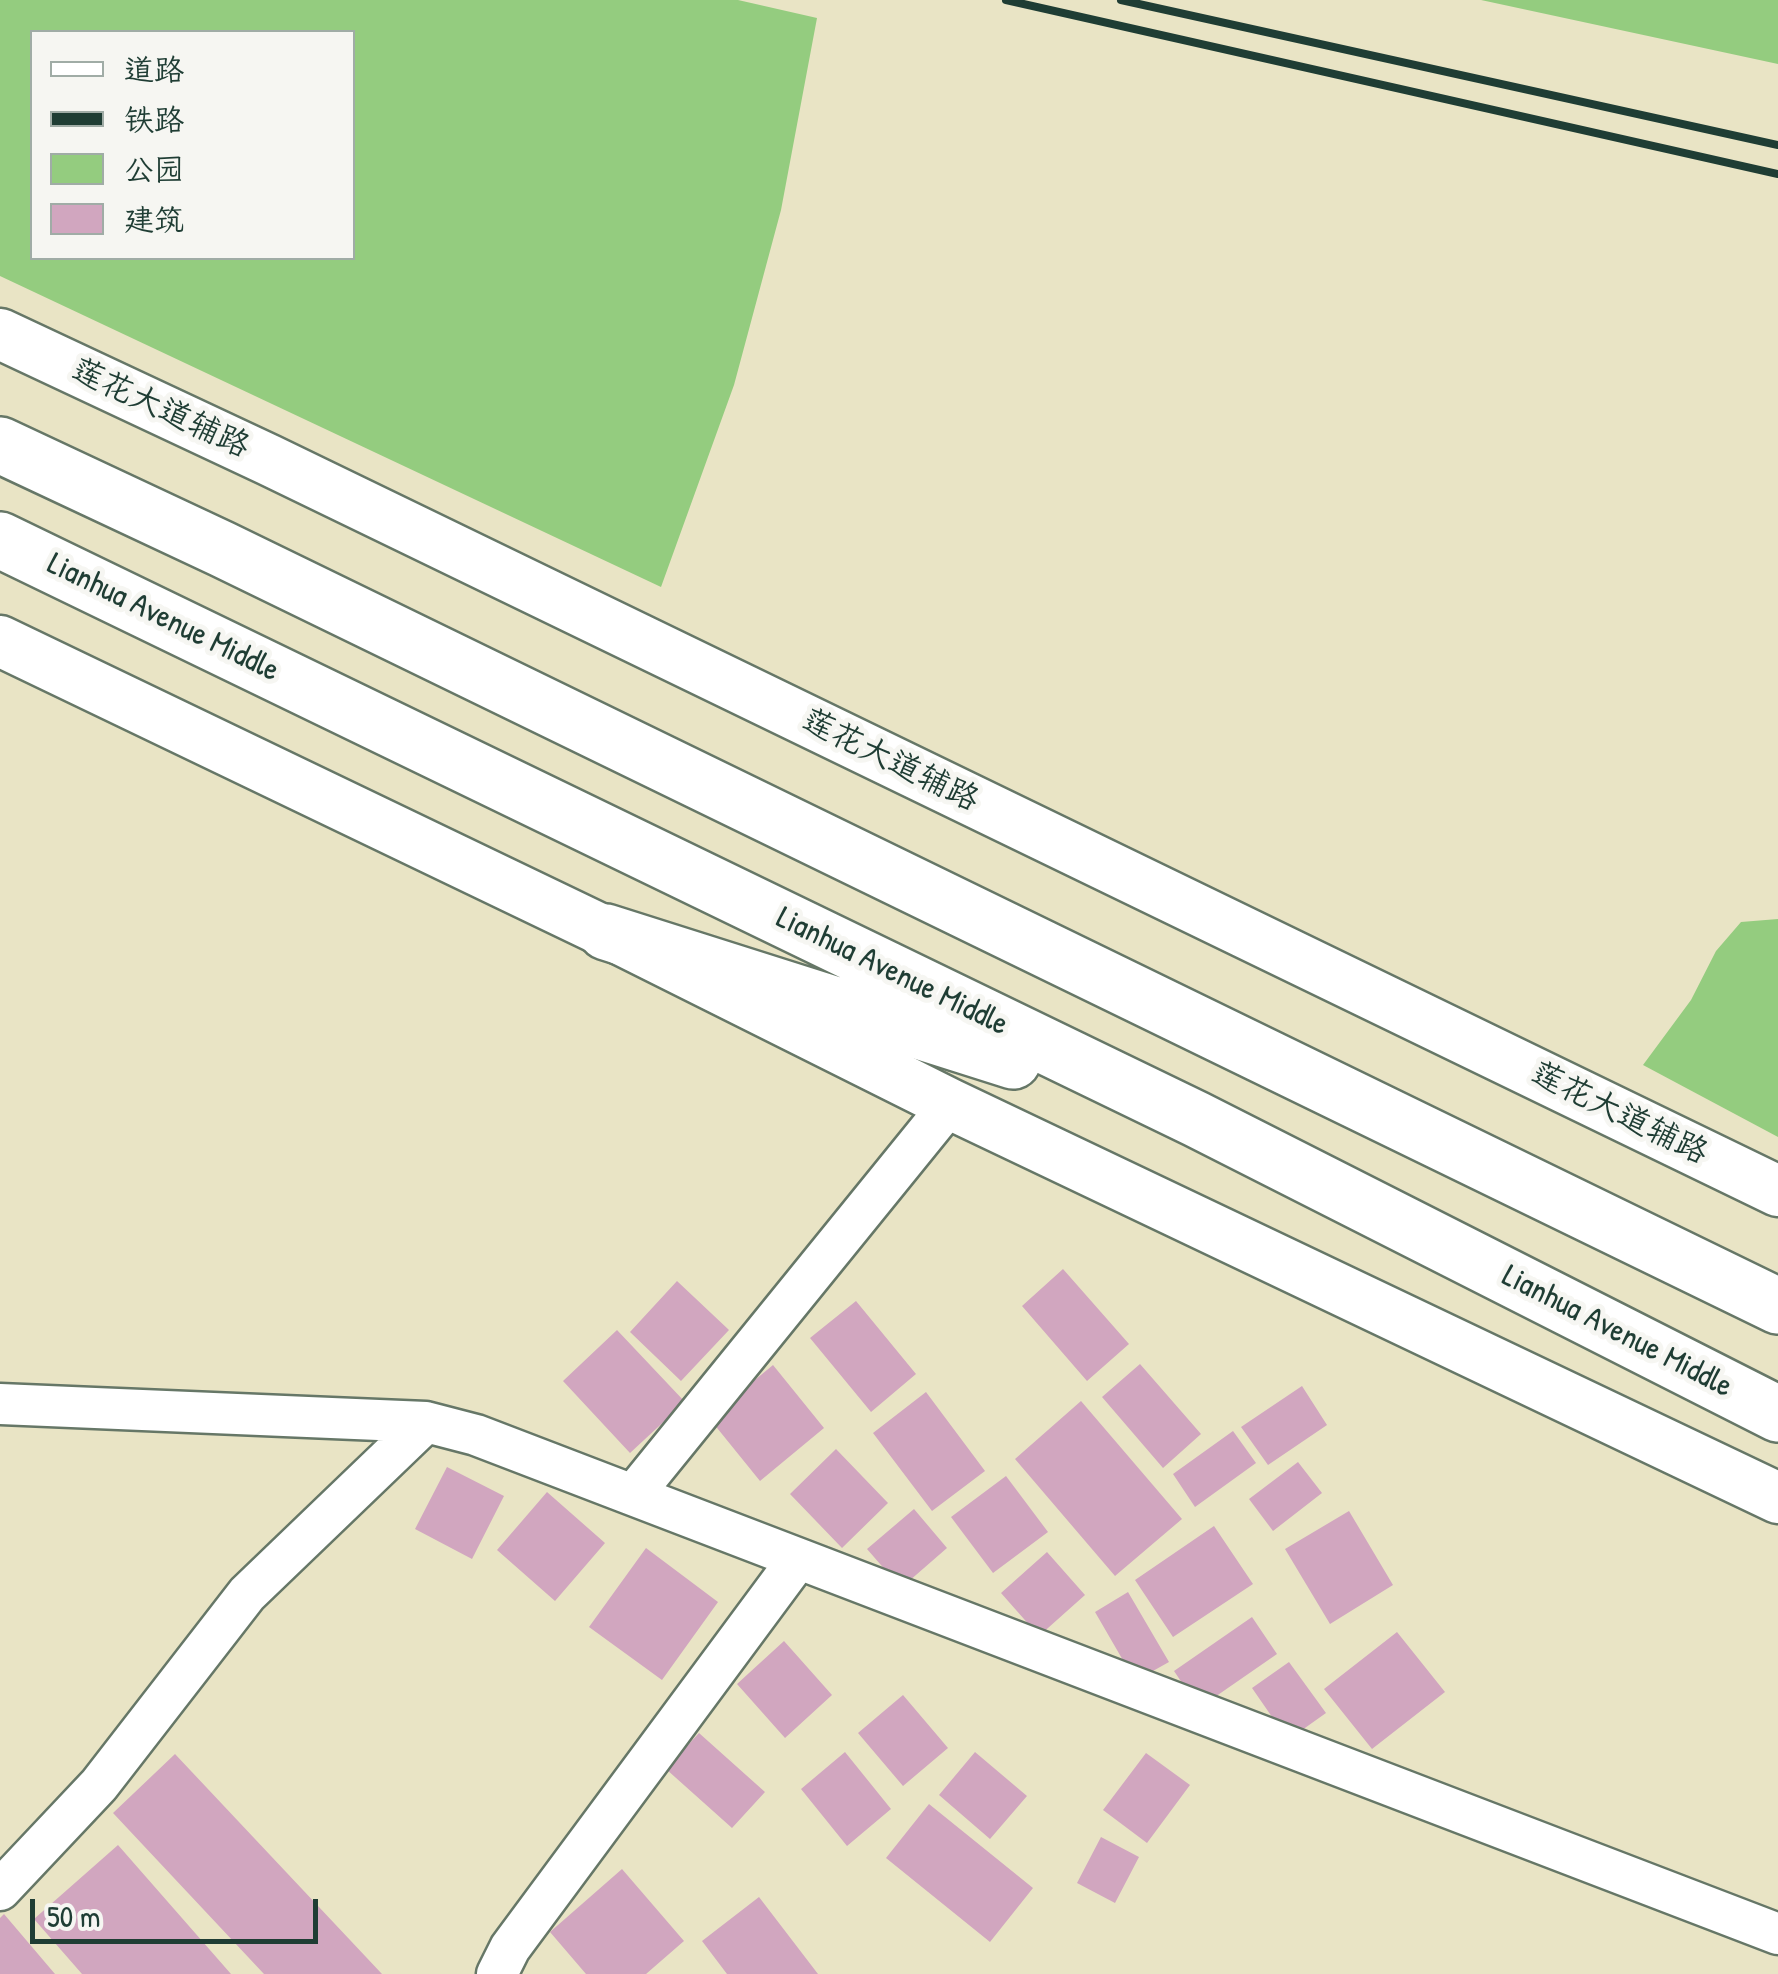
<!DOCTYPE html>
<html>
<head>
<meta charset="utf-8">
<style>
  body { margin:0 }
  #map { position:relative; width:1778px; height:1974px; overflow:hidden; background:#e9e4c5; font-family:"Patrick Hand","LXGW WenKai TC",sans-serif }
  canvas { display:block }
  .legend { position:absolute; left:30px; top:30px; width:325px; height:230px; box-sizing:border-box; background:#f6f6f2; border:2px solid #a0aca6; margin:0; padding:12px 18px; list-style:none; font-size:30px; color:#1f3d34 }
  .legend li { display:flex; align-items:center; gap:20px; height:50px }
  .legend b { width:50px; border:2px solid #a0aca6 }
  .scale { position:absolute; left:30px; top:1899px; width:288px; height:45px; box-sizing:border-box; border:5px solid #1f3d34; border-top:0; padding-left:12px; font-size:30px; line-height:35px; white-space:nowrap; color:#1f3d34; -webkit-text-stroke:8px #f6f6f2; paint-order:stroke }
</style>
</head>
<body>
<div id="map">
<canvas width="1778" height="1974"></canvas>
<ul class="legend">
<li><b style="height:12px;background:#fff"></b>道路</li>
<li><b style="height:12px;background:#1f3d34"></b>铁路</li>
<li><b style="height:28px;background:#94cc7f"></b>公园</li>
<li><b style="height:28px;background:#d1a6bf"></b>建筑</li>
</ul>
<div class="scale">50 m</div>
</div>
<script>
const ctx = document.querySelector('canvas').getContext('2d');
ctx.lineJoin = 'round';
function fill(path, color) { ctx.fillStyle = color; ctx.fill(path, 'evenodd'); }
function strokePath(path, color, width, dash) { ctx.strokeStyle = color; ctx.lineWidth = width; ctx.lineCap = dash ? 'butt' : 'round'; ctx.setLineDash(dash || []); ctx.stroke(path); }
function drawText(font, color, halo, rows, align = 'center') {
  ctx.font = font + ' "Patrick Hand","LXGW WenKai TC",sans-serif'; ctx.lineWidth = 10; ctx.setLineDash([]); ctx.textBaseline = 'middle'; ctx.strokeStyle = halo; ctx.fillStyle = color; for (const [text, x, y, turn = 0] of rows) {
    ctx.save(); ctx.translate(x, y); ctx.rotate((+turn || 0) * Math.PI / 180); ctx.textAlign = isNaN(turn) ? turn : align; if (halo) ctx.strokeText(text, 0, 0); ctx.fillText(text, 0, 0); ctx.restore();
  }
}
fill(new Path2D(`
  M 0,0 L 738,0 L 817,18 L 781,210 L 734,385 L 661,587 L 0,276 ZM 32,32 L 352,32 L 352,258 L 32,258 Z
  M 1481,0 L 1778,0 L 1778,64 Z
  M 1778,919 L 1778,1137 L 1643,1065 L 1691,1000 L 1716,951 L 1741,922 Z`), '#94cc7f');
fill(new Path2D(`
  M 1063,1269 L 1129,1344 L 1087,1381 L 1022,1306 Z
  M 677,1281 L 729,1330 L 681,1381 L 630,1332 Z
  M 856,1301 L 916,1374 L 871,1412 L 810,1338 Z
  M 617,1330 L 685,1402 L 630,1453 L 563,1381 Z
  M 1140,1364 L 1201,1434 L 1163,1468 L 1102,1397 Z
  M 773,1365 L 824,1428 L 760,1481 L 709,1418 Z
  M 1302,1386 L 1327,1425 L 1268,1465 L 1241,1427 Z
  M 926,1392 L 985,1471 L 932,1511 L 873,1433 Z
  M 1081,1401 L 1182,1519 L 1115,1576 L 1015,1459 Z
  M 1233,1431 L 1256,1463 L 1195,1507 L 1173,1474 Z
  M 836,1449 L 888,1503 L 842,1548 L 790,1494 Z
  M 1298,1462 L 1322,1493 L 1273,1531 L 1249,1499 Z
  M 447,1467 L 504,1496 L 472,1559 L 415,1529 Z
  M 1006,1476 L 1048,1532 L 993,1573 L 951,1517 Z
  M 547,1492 L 605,1543 L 555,1601 L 497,1550 Z
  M 914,1509 L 947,1548 L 901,1588 L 867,1549 Z
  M 1349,1511 L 1393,1585 L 1330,1624 L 1285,1549 Z
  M 1214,1526 L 1253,1584 L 1173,1637 L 1135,1580 Z
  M 646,1548 L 718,1602 L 662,1680 L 589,1627 Z
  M 1047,1552 L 1085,1595 L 1039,1636 L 1001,1593 Z
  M 1128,1592 L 1169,1662 L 1135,1681 L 1095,1612 Z
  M 1252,1617 L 1277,1654 L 1199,1708 L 1174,1671 Z
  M 1397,1632 L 1445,1692 L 1372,1749 L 1324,1689 Z
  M 784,1641 L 832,1695 L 785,1738 L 737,1684 Z
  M 1289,1662 L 1326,1713 L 1288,1740 L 1252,1688 Z
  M 903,1695 L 948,1748 L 903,1786 L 858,1733 Z
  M 699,1733 L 765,1792 L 732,1828 L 666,1769 Z
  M 845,1752 L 891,1809 L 847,1846 L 801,1789 Z
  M 975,1752 L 1027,1796 L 990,1839 L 939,1795 Z
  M 1146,1753 L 1190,1785 L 1147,1843 L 1103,1810 Z
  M 175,1754 L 382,1974 L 264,1974 L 113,1813 Z
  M 929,1804 L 1033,1888 L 990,1942 L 886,1858 Z
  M 1101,1837 L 1139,1857 L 1115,1903 L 1077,1883 Z
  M 118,1845 L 231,1974 L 82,1974 L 34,1919 Z
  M 622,1869 L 684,1941 L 646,1974 L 586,1974 L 550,1932 Z
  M 759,1897 L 818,1974 L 727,1974 L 702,1941 Z
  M 4,1914 L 55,1974 L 0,1974 L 0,1918 Z`), '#d1a6bf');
const minor = new Path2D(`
  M 0,1404 L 426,1422 L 476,1435 L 1778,1934
  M 633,1495 L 950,1104
  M 0,1890 L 99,1785 L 247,1594 L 426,1422
  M 497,1974 L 510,1948 L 798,1559`);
const tertiary = new Path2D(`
  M 0,334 L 269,460 L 1778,1191
  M 0,641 L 606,932 L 950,1104 L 1778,1498`);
const primary = new Path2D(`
  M 0,445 L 222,549 L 1778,1306
  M 0,540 L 1196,1119 L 1778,1414
  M 606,932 L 1013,1061`);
strokePath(minor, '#667767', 45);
strokePath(tertiary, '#667767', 55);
strokePath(primary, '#667767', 60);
strokePath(minor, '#fff', 40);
strokePath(tertiary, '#fff', 50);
strokePath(primary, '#fff', 55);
strokePath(new Path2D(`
  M 1006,0 L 1778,174
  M 1121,0 L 1778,145`), '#1f3d34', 8);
drawText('32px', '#1f3d34', '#f6f6f2', [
  ["莲花大道辅路",160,409,25],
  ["Lianhua Avenue Middle",163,618,26],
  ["莲花大道辅路",890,761,26],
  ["Lianhua Avenue Middle",892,972,26],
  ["莲花大道辅路",1619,1114,26],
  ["Lianhua Avenue Middle",1617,1332,27]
]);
</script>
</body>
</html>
